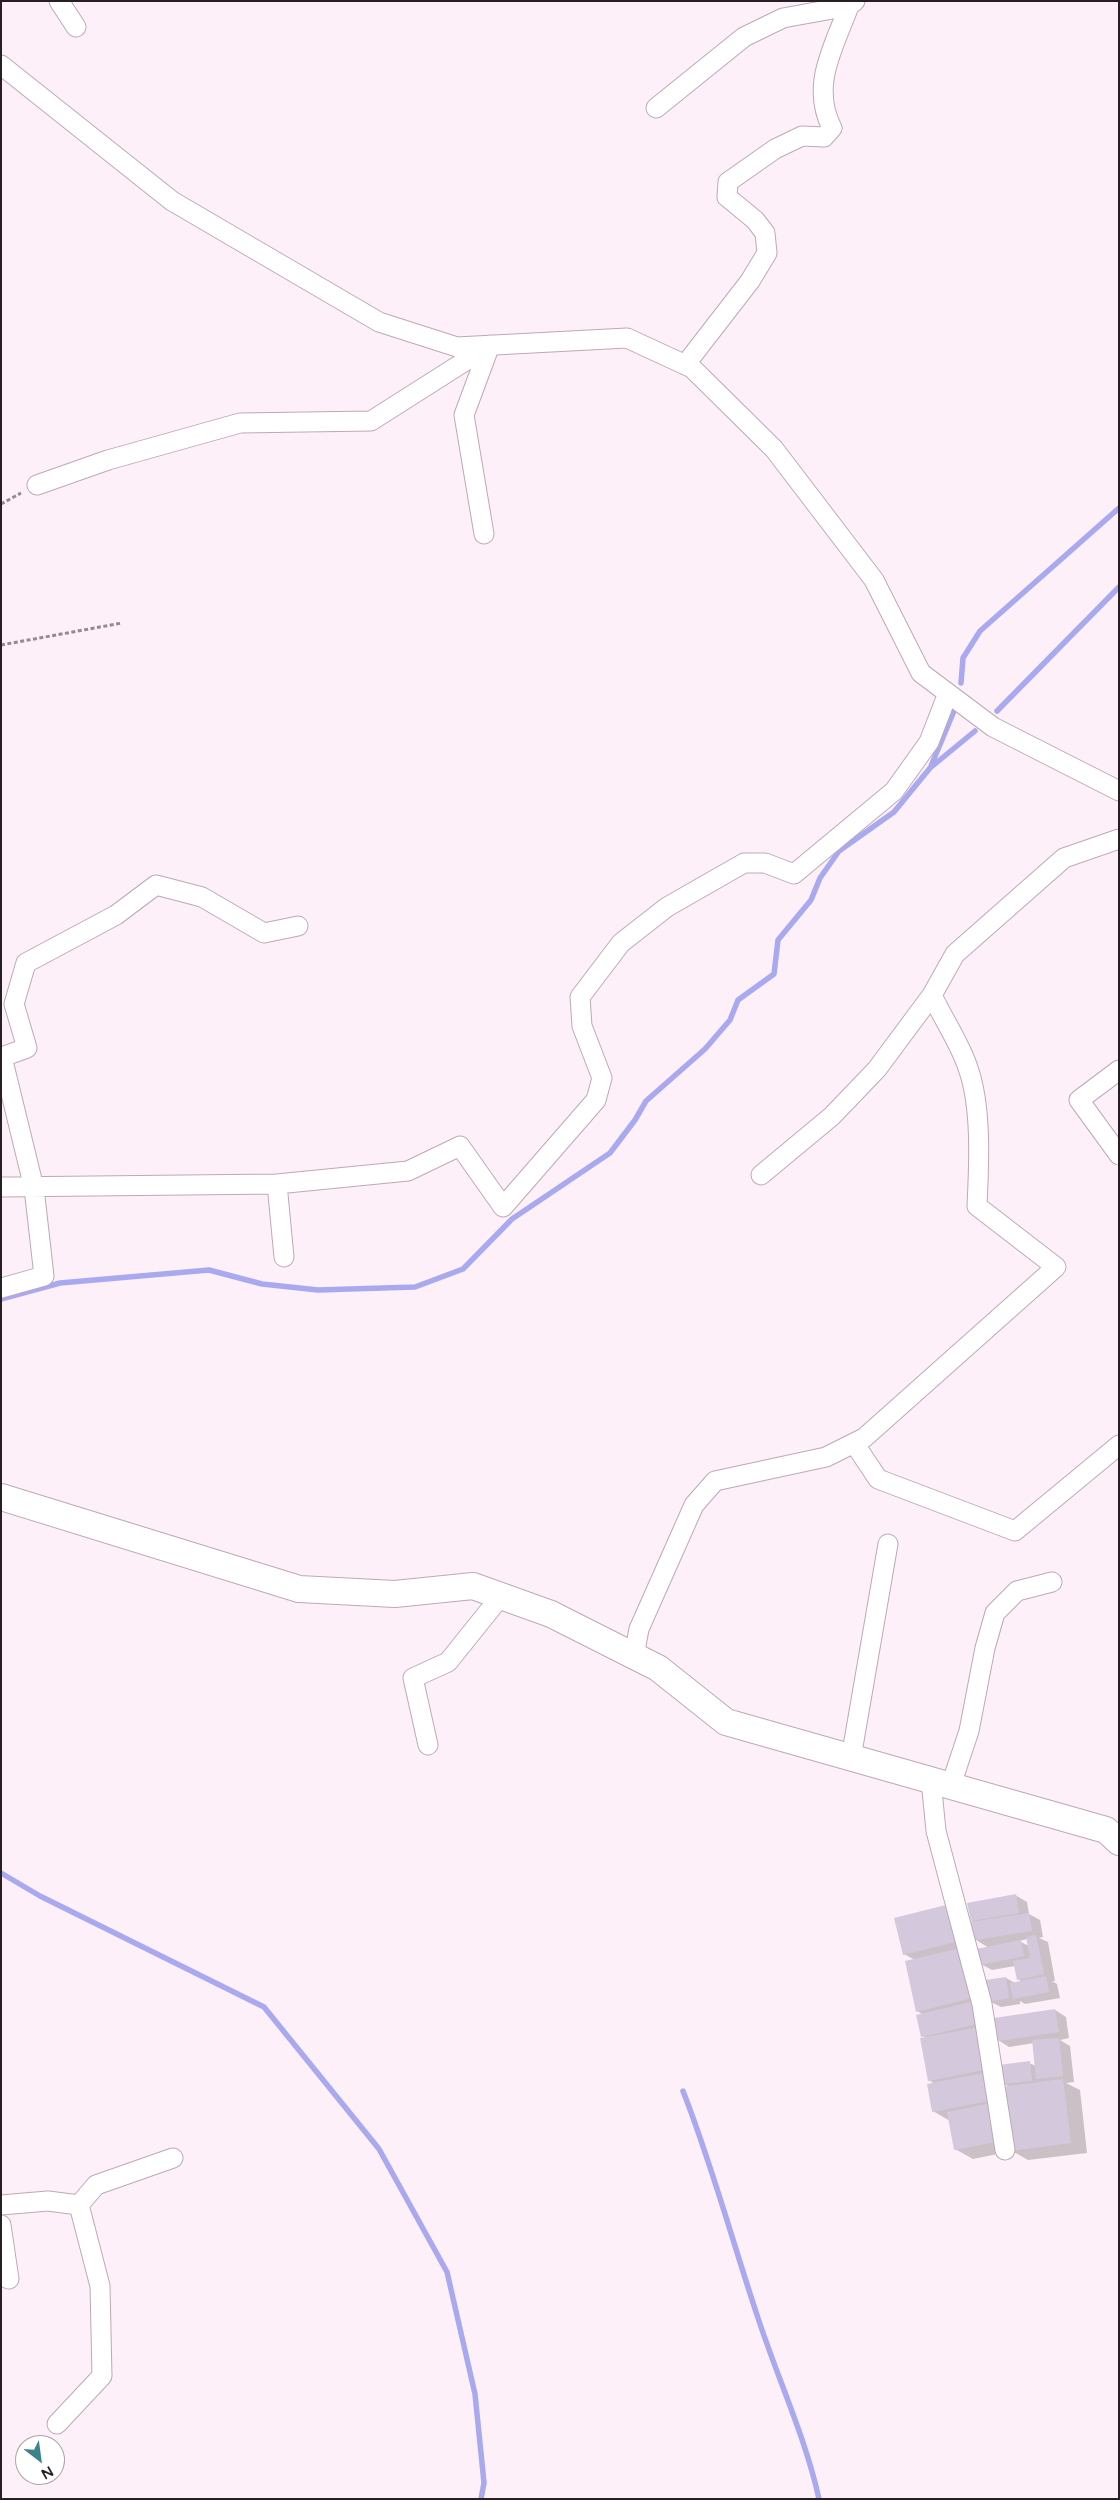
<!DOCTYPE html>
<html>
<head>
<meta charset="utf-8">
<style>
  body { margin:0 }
  #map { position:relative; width:1120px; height:2500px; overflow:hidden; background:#fdf0f8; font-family:"Varela Round",sans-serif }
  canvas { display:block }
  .frame { position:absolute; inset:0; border:2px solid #271f24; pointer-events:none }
  .north { position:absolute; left:15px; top:2435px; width:50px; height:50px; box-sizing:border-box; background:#fff; border:1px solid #a9a5a7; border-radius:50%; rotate:150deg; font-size:14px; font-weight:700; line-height:20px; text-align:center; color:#271f24 }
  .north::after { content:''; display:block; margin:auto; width:18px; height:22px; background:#3c8489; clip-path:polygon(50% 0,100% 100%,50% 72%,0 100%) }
</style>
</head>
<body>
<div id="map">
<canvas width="1120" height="2500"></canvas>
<div class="frame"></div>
<div class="north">N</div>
</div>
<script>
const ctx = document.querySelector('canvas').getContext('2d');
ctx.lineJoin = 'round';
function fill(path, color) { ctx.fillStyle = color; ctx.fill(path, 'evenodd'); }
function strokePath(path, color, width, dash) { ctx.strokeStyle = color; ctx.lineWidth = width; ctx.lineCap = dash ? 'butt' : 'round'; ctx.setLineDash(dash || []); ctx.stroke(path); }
fill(new Path2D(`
  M 1015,1895 L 1027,1902 L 1029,1914 L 1040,1920 L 1043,1937 L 1039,1938 L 1048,1942 L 1055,1981 L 1052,1981 L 1057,1984 L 1060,1998 L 1025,2004 L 1020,2001 L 1020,2004 L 1001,2007 L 987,2000 L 1000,2076 L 1029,2063 L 1036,2066 L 1034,2043 L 1009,2047 L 998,2040 L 1055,2010 L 1066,2017 L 1069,2038 L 1060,2040 L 1070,2046 L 1074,2082 L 1066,2083 L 1080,2090 L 1087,2153 L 1028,2160 L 1012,2151 L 973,2159 L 955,2149 L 950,2121 L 933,2111 L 935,2084 L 929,2080 L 927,2038 L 922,2036 L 924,2015 L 917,2011 L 915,1960 L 904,1954 L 896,1919 L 973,1938 L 975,1938 L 969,1904 ZM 973,1938 L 989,1948 L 974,1951 ZM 1027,1939 L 1029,1946 L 1019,1941 ZM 979,1963 L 992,1970 L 1015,1966 L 1018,1979 L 1022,1982 L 1015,1983 L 1006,1978 L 986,1995 ZM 1002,2083 L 1010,2087 L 1002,2088 Z`), '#0003');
strokePath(new Path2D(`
  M 961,683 L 963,658 L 980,631 L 1119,508
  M 997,711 L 1119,587
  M 931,766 L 954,711
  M 1,1299 L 60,1283 L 209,1270 L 262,1284 L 318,1290 L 415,1287 L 463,1269 L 512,1219 L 610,1153 L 635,1120 L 646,1101 L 705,1049 L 730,1020 L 738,1000 L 774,974 L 778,940 L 811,900 L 820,878 L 839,851 L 894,812 L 930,768 L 975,731
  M 1,1873 L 40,1896 L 264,2007 L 379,2149 L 447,2272 L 475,2394 L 484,2483 L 481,2499
  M 683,2091 C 712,2165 732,2240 757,2315 C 777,2377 805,2436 819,2499`), '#a9a9f0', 5.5);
fill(new Path2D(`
  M 1016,1894 L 1019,1913 L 971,1921 L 967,1903 Z
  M 950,1904 L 959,1941 L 903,1955 L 894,1918 Z
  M 1029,1913 L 1032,1931 L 974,1940 L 971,1922 Z
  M 1036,1935 L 1044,1974 L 1017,1980 L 1013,1961 L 1030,1958 L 1026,1937 Z
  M 1021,1940 L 1024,1956 L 980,1965 L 976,1949 Z
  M 961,1948 L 972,1998 L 916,2012 L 905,1961 Z
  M 1046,1976 L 1049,1992 L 1013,1999 L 1010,1983 Z
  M 1006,1977 L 1009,1998 L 988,2002 L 985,1980 Z
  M 972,2002 L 977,2024 L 921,2037 L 916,2015 Z
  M 1055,2009 L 1059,2032 L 997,2041 L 994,2018 Z
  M 976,2028 L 984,2070 L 928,2081 L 920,2038 Z
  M 1059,2038 L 1063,2076 L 1036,2079 L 1032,2040 Z
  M 1030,2061 L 1032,2081 L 1001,2084 L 999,2065 Z
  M 984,2073 L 989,2101 L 932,2112 L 927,2084 Z
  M 1063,2079 L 1071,2143 L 1010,2151 L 1001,2087 Z
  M 988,2104 L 996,2142 L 954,2150 L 947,2112 Z`), '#d4c9dc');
const street = new Path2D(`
  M 59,1 L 76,27
  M 1,65 L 172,201 L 379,322 L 457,347 L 627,338 L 692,368 L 774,449 L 874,580 L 921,673 L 993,727 L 1119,791
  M 656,108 L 744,37 L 783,18 L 849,6 L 855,1
  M 685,365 L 750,281 L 767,253 L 765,233 L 755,220 L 727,197 L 728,182 L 775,149 L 802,136 L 824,137 L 832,128 C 810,85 834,47 849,6
  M 37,485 L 108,460 L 240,423 L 371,421 L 489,346
  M 484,534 L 464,415 L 490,345
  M 1119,1070 L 1079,1100 L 1119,1155
  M 761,1175 L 832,1116 L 877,1069 L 932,995
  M 1,1187 L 277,1184
  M 284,1257 L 277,1184 L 408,1171 L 460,1146 L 503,1207 L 596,1100 L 602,1078 L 582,1026 L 580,997 L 621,943 L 667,907 L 744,863 L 765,863 L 794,874 L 894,791 L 929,742 L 948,693
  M 1,1288 L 44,1276 L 34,1188 L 2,1057 L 27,1048 L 14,1004 L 26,963 L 116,915 L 156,885 L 202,897 L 264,933 L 298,926
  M 854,1443 L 878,1479 L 1015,1531 L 1119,1445
  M 634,1656 L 639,1629 L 694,1505 L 715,1481 L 826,1457 L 864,1438 L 1056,1267 L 977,1206 C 979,1165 982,1107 968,1068 C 960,1043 943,1019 932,995 L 955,954 L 1064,858 L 1119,839
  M 428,1745 L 413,1678 L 448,1662 L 501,1596
  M 851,1758 L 888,1544
  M 931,1780 L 936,1831 L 982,2004 L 1005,2150
  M 951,1785 L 969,1731 L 985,1648 L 995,1613 L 1017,1591 L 1052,1582
  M 1,2205 L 48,2201 L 79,2205 L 96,2185 L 173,2158
  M 1,2225 L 9,2279 L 1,2276
  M 57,2424 L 102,2376 L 100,2286 L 79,2205`);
const secondary = new Path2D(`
  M 1,1497 L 299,1589 L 395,1594 L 473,1586 L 551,1614 L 658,1668 L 726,1722 L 1106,1830 L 1119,1842`);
strokePath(street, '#bda9b6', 21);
strokePath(secondary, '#bda9b6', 28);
strokePath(new Path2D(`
  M 1,504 L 21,493
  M 1,645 L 122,623`), '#958a91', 3, [4, 2.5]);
strokePath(street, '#fff', 19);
strokePath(secondary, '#fff', 26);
</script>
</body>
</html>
